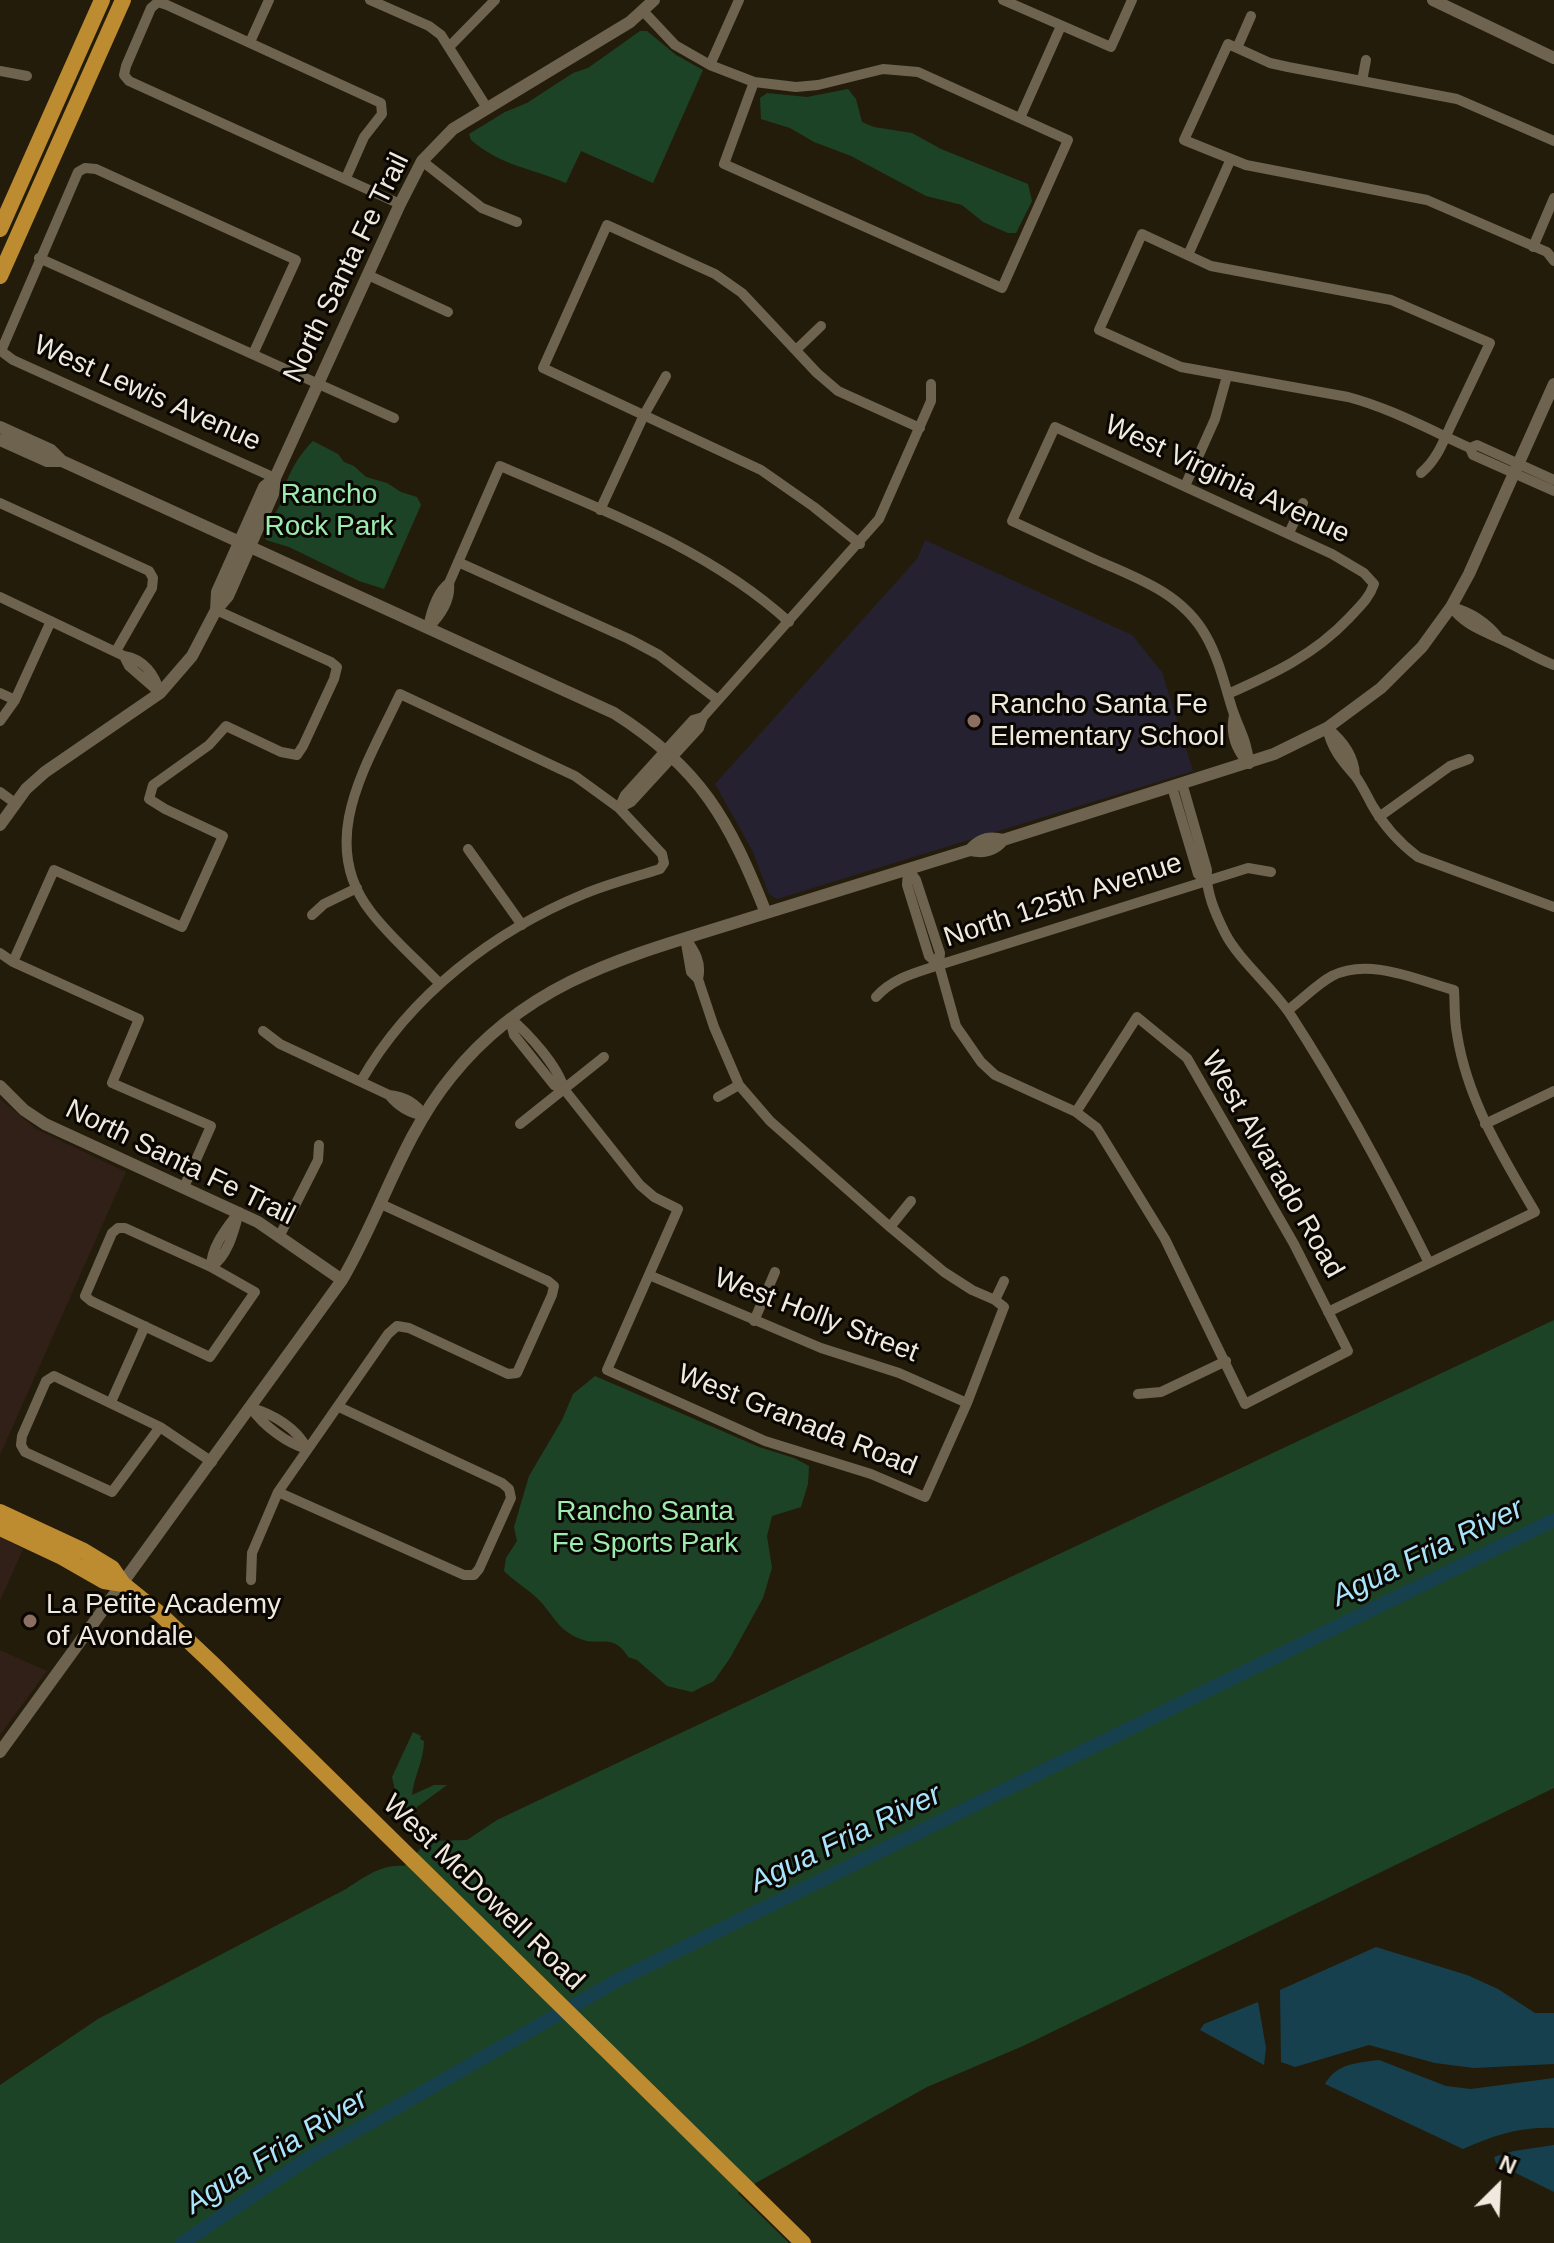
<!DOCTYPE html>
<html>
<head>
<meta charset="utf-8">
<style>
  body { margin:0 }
  #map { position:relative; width:1554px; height:2243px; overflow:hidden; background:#241c0a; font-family:Arial,sans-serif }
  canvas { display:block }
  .north { position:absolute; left:1458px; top:2147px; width:80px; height:80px; -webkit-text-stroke:6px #0a0702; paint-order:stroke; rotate:24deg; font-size:22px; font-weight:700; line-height:32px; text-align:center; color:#efe9de }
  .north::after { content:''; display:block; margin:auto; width:28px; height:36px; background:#efe9de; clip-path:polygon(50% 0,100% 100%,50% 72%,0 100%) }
</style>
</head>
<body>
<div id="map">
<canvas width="1554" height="2243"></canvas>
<div class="north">N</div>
</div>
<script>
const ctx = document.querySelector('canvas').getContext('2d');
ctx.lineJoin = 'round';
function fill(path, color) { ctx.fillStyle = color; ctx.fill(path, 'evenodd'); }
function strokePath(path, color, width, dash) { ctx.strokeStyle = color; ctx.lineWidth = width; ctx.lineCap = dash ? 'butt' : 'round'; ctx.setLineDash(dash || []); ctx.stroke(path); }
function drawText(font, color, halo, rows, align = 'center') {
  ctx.font = font + ' Arial,sans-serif'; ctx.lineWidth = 6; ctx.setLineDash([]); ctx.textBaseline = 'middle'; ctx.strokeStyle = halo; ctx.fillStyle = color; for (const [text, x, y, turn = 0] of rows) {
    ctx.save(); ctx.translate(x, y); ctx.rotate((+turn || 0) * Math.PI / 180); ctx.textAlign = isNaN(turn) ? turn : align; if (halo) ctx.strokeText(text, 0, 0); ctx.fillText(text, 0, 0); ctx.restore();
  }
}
fill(new Path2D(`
  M 0,1099 L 36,1129 L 126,1172 L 0,1455 Z
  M 0,1537 L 23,1549 L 0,1601 Z
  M 0,1650 L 47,1671 L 0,1735 Z`), '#302017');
fill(new Path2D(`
  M 925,540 L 1132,635 L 1162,672 L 1193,771 L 777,899 L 769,894 L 752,850 L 715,784 L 917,559 Z`), '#252131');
fill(new Path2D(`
  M 640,31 L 647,31 L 676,55 L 703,70 L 653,183 L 581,151 L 566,183 C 529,167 503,167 471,140 L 469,134 L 505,112 L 527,103 L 573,73 L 588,68 Z
  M 848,89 L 856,99 L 862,122 L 874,127 L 912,133 L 941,149 L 1028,184 L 1032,201 L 1016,233 L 1008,233 L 983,222 L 962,205 L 926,196 L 851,156 L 814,142 L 790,128 L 761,119 L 760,98 L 767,93 L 807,97 Z
  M 313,441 L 338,454 L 344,462 L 354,466 L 366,477 L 387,483 L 401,492 L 417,497 L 421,505 L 384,589 L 359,581 L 289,547 L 266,540 C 262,524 272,520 279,507 C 282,500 283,490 286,483 C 292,467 301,453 313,441 Z
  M 1554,1320 L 1554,1788 L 1023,2046 L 927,2087 L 738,2193 L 789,2243 L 0,2243 L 0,2085 L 98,2019 L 346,1889 C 365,1877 381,1864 404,1866 L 428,1841 L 467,1840 L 497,1820 L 537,1801 Z
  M 595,1376 L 759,1447 L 794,1458 L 809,1466 L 808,1484 L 801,1507 L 772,1516 L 767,1536 L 772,1568 L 763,1598 L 730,1658 L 714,1681 L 692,1692 L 667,1686 L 637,1660 L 628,1657 C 613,1631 598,1648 578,1638 C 557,1629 553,1614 538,1599 C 528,1589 515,1582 504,1571 L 506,1558 L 517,1541 L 514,1527 L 529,1476 L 562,1420 L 573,1394 Z
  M 413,1732 L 421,1736 L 420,1739 L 424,1741 C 424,1761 414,1775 412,1795 L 434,1785 L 447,1785 L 417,1807 L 414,1819 L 400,1817 L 387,1803 L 396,1794 L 392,1777 Z`), '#1d4327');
fill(new Path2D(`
  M 1376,1947 L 1467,1975 L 1498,1989 L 1535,2013 L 1554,2013 L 1554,2064 L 1474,2068 L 1435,2063 L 1369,2045 L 1295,2067 L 1281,2062 L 1280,1990 Z
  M 1258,2002 L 1266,2048 L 1264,2065 L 1200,2030 L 1204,2024 Z
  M 1379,2060 L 1446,2086 L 1471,2089 L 1554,2078 L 1554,2128 C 1521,2126 1492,2136 1463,2149 L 1325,2084 C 1337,2063 1357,2063 1379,2060 Z
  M 1554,2145 L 1554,2192 L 1496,2163 L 1494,2157 L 1514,2151 Z`), '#17404e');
strokePath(new Path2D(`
  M 182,2243 L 310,2157 L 618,1980 L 1554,1520`), '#17404e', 14);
strokePath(new Path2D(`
  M 370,0 L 429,26 L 441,35 L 487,108
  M 1003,0 L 1111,47 L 1132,0
  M 644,12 L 675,45 L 710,65 L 754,82 L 796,87 L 818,85 L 883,69 L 918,72 L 1068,140 L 1002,288 L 724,164 L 754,82
  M 1251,16 L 1237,48 L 1228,44 L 1184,140 L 1246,165 L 1427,200 L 1547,252 L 1554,261
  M 250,42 L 269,0
  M 450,46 L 495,0
  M 1237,48 L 1270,63 L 1288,67 L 1457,99 L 1554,141
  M 710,65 L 739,0
  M 0,71 L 27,76
  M 1362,81 L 1366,60
  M 1020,118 L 1061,26
  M 422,161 L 482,208 L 517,222
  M 346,178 L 364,137 L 382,114 L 381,103 L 167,5 L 158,2 L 151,8 L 126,66 L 124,75 L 129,81 L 400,204
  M 1533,247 L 1554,198
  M 1188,255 L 1230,161
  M 39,258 L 394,418
  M 368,275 L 448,312
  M 797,349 L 821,326
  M 253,354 L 296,260 L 96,169 L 85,168 L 78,172 L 1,351 L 13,360 L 275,478
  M 1470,448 L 1477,445 L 1554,480
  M 1421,473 C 1436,460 1442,445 1450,427 L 1490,343 L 1391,300 L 1211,266 L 1142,234 L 1099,330 L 1181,367 L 1348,397 C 1390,408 1430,430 1470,448 L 1473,455 L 1554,491
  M 1185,486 L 1215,419 L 1227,376
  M 0,503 L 149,571 L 153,578 L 152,588 L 116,651
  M 600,510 L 644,415 L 666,376
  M 1289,533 L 1303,503
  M 860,544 L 814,507 L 761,470 L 543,368 L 607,225 L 715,274 L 742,293 L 817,373 L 838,391 L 920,428
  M 458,562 L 629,639 L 659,655 L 718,700
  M 0,597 L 124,656 C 144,659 155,675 160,693
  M 1451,607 C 1465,625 1481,630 1500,639 C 1519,647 1535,658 1554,665
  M 1452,607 C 1471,612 1487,623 1499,638
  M 428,628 C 431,612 436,593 449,583 L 500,466 C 600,509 708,548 789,622
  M 428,628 C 440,616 451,600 449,583
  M 124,656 L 129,666 L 160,693
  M 0,693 L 15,700
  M 1228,694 C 1273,674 1314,655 1349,618 C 1359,607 1369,599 1374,584 L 1364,573 L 1332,554 L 1055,427 L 1012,521 C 1040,534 1068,547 1096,560 C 1138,578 1183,594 1206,636 C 1218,657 1224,682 1231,705 C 1237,726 1248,741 1249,764
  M 1234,715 C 1230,734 1236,750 1249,764
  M 0,721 L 15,700 L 51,621
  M 1327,728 C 1332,750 1342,761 1356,777 C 1362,785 1367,796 1372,805 C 1384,826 1398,842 1418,857 L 1554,907
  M 1327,728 C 1342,740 1354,756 1355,775
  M 1182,783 L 1207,870 C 1205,891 1216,915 1225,933 C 1238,959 1273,988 1290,1014 C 1342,1094 1387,1178 1429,1263
  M 1172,787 L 1198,874 L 1206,880
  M 0,792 L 15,803
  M 619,808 L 631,802 L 699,728 L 703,717 L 879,519 L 931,401 L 931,384
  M 619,808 L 625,795 L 693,720 L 703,717
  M 1379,817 L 1450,766 L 1469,759
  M 468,849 L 522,925
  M 908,869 L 916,880 L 940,953 L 939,965 L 956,1026 L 981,1062 L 995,1075 L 1076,1112 L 1097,1128 L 1165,1239 L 1245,1404 L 1348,1351 L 1294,1244 L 1187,1058 L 1137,1017 L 1076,1112
  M 908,869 L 907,885 L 929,956 L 939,965
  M 312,915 L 324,904 L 357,888
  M 685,938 L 691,972 L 698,979 L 714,1027 L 739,1085 L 770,1121 L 890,1227 L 944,1272 L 972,1290 L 995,1300
  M 685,938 C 695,951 702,963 698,979
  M 0,953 L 13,962 L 139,1019 L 112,1083 L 211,1126 L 184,1187
  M 13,962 L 54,870 L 182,927 L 223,836 L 165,809 L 149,799 L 153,785 L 209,745 L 226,726 L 281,752 L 297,755 L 303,746 L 334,679 L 337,667 L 331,662 L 216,610
  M 876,997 C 893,978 915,973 939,965 L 1248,868 L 1271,872
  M 1288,1010 C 1302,1000 1317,984 1332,976 C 1369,957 1417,980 1454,990 C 1455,1004 1454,1019 1457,1034 C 1467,1099 1502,1156 1535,1212 L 1328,1312
  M 510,1018 C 528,1033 558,1066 564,1089 L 640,1185 L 654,1197 L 678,1209 L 607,1370 L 765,1441 L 871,1474 L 925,1497 L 967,1403 L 1004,1307 L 995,1300 L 1004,1281
  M 510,1020 L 514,1035 L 554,1085 L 564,1089
  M 263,1031 L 280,1044 L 389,1095 C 406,1097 415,1103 425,1116
  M 361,1081 C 410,995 494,931 584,894 C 608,884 635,877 660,869 L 664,863 L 662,854 L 619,808 L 575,776 L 400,694 C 368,763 315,841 371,912 C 391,938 417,960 440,984
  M 389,1095 C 399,1107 409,1113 425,1116
  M 718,1097 L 739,1085
  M 520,1124 L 604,1057
  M 1485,1124 L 1554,1091
  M 890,1227 L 911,1201
  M 118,1228 L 125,1228 L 211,1267 L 255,1292 L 210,1357 L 91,1301 L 85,1296 L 112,1233 Z
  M 280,1235 L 318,1160 L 319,1145
  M 211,1267 C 228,1256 234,1231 239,1212
  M 211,1267 C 211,1249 224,1231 235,1217
  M 649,1275 L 821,1348 L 899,1373 L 967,1403
  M 754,1321 L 775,1272
  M 1138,1394 L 1161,1392 L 1226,1361
  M 111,1402 L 145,1326
  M 251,1408 C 272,1413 298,1429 307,1449
  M 251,1408 C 264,1426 286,1443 307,1449
  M 160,1427 L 112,1492 L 25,1452 L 21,1445 L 22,1436 L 46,1381 L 54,1376 L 160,1427 L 212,1462
  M 278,1492 L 464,1575 L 474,1575 L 479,1569 L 511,1498 L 509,1489 L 502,1483 L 339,1407
  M 251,1580 L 252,1553 L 278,1492 L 388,1334 L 397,1326 L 409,1328 L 508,1374 L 517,1373 L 552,1295 L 554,1286 L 548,1281 L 381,1204`), '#6d634f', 10);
strokePath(new Path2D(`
  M 1433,0 L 1554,58
  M 0,427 L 51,450 L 62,461 L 614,713 C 701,768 729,820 766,913
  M 0,440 L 47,461 L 62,461
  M 216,610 L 217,592 L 264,487 L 275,478
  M 0,825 L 26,789 L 45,772 L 160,693 L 192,656 L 216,610 L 228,596 L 273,494 L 275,478 L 400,204 L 422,161 L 453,129 L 630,22 L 654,0
  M 970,850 C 979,839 989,836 1003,840
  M 0,1086 L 24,1110 L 45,1124 L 258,1222 L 342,1280
  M 0,1752 L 342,1280 C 381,1214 402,1137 451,1077 C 531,977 634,955 750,918 C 823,895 897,873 970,850 C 983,853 994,851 1003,840 L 1274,754 L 1327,728 L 1381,688 L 1422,647 L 1451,607 L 1469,574 L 1554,384`), '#6d634f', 12);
strokePath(new Path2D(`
  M 0,229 L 102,0
  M 0,276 L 123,0
  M 0,1512 L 84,1551 L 112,1568 L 123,1584 L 160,1614 L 214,1665 L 803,2243
  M 0,1528 L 62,1557 L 104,1581 L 123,1584`), '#bd8b30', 16);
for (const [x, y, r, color] of [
  [974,721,8,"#8d6e63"],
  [30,1621,8,"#8d6e63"]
]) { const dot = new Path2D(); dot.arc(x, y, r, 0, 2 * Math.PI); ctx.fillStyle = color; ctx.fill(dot); strokePath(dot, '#0a0702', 3); }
drawText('28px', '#efe9de', '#0a0702', [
  ["North Santa Fe Trail",347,268,-64],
  ["West Lewis Avenue",147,394,24],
  ["West Virginia Avenue",1227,480,25],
  ["North 125th Avenue",1063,901,-18],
  ["North Santa Fe Trail",180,1163,26],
  ["West Alvarado Road",1272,1165,60],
  ["West Holly Street",816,1316,21],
  ["West Granada Road",797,1421,22],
  ["West McDowell Road",483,1893,44]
]);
drawText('28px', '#9decaf', '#0a0702', [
  ["Rancho",329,495],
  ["Rock Park",329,527],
  ["Rancho Santa",645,1512],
  ["Fe Sports Park",645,1544]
]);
drawText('28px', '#efe9de', '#0a0702', [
  ["Rancho Santa Fe",990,705],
  ["Elementary School",990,737],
  ["La Petite Academy",46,1605],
  ["of Avondale",46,1637]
], 'left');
drawText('italic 30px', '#a8e5fc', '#0a0702', [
  ["Agua Fria River",1428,1553,-26],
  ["Agua Fria River",846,1839,-26],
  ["Agua Fria River",277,2152,-32]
]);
</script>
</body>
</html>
